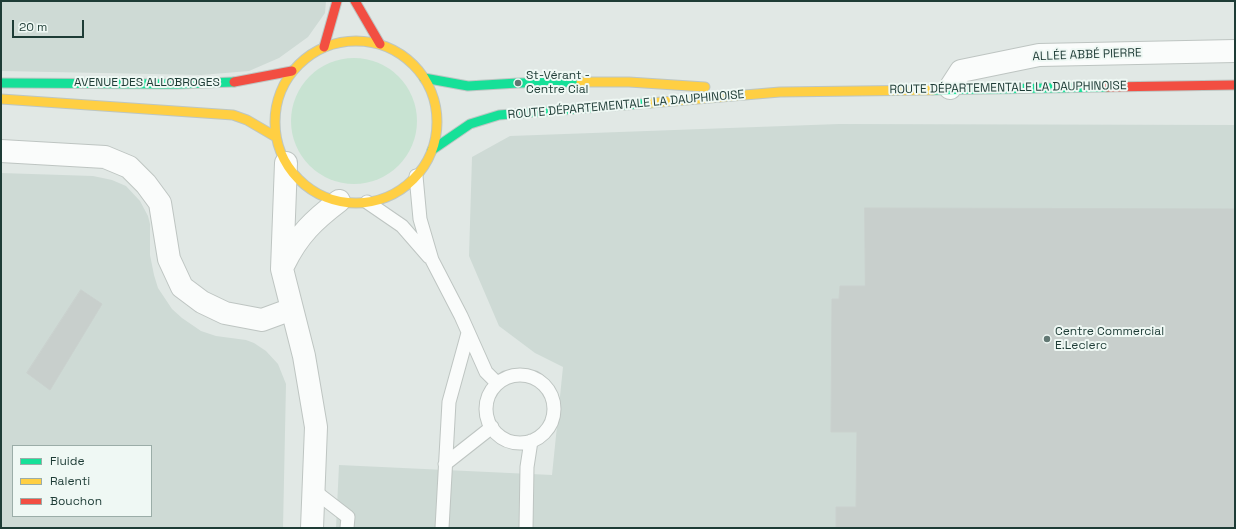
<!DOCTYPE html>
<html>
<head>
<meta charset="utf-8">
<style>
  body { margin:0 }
  #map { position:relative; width:1236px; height:529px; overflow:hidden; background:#e1e8e5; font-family:"Space Grotesk",sans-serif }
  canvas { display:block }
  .frame { position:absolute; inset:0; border:2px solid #1e3c36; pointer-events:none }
  .legend { position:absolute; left:12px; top:445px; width:140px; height:72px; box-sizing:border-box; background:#eff8f4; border:1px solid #9bada8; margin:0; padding:5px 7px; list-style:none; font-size:12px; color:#1e3c36 }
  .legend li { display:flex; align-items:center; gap:8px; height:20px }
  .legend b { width:20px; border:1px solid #9bada8 }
  .scale { position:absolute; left:12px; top:20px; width:72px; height:18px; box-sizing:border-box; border:2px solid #1e3c36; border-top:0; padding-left:5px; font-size:12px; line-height:14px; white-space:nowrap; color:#1e3c36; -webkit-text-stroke:3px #eff8f4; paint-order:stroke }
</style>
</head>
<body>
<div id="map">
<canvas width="1236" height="529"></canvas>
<div class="frame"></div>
<ul class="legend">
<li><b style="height:5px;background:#16e098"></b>Fluide</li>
<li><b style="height:5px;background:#ffcf43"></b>Ralenti</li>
<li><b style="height:5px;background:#f24e42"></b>Bouchon</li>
</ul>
<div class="scale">20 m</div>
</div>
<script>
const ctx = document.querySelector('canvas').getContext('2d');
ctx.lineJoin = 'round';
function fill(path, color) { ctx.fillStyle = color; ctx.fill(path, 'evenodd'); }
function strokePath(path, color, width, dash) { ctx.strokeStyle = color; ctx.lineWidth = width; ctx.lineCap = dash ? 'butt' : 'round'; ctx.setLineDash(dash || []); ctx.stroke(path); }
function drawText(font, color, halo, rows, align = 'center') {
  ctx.font = font + ' "Space Grotesk",sans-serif'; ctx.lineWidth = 4; ctx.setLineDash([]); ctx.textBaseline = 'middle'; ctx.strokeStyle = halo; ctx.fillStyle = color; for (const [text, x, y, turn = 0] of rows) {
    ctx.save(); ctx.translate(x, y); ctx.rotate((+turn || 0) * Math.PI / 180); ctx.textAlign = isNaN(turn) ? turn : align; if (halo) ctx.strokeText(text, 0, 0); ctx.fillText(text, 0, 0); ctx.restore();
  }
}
fill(new Path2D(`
  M 1,1 L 326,1 L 325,13 L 308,37 L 279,58 L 249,71 L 201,75 L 1,71 Z
  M 839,124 L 1235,125 L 1235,528 L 336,528 L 339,465 L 552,475 L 563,367 L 535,353 L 499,326 L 469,256 L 472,157 L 510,136 Z
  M 1,173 L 93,176 L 112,180 L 126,186 L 140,201 L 148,216 L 150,224 L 150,255 L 154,275 L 158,288 L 172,309 L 182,318 L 201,331 L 216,336 L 246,340 L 254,343 L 266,351 L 278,364 L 286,384 L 283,528 L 1,528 ZM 13,446 L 151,446 L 151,516 L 13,516 Z`), '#cedad5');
fill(new Path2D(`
  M291 121a63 63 0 1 1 126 0a63 63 0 1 1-126 0Z`), '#c8e3d2');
const building = new Path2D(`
  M 865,208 L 1235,209 L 1235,528 L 836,528 L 836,507 L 856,507 L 857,432 L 831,432 L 832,299 L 839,299 L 840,286 L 865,286 Z
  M 81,290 L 102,304 L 50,390 L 27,373 Z`);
fill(building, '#c8cfcc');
strokePath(building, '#cad1ce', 1);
const lane = new Path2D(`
  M 416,176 L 420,219 L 432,260 L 461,316 L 486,372 L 497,383
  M 367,202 L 402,226 L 429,257
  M486 409a34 34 0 1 1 68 0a34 34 0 1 1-68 0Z
  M 445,464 L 492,427
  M 313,490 L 348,517 L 347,528
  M 442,528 L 449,402 L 468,333
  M 526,528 L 527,467 L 531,441`);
const street = new Path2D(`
  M 950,88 L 961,71 L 1039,55 L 1235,51
  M 1,151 L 105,157 L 129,167 L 146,184 L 160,203 L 169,259 L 182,287 L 202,302 L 225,313 L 262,320 L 292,309
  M 286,163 L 282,269 L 304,356 L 316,427 L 312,528
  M 284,264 C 298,235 314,220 339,201`);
const fast = new Path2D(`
  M 424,78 L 468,86 L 518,83 L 581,82
  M 1,83 L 177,84 L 234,82
  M 933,90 L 1107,87
  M 432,150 L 470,124 L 499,115 L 650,103`);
const slow = new Path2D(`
  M275 122a81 81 0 1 1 162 0a81 81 0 1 1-162 0Z
  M 581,82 L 629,82 L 705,87
  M 1,99 L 233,115 L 247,120 L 276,137
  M 650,103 L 780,92 L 933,90`);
const jam = new Path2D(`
  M 355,1 L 380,44
  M 324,47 L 337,1
  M 234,82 L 292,71
  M 1107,87 L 1235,85`);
strokePath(lane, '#bec5c2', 15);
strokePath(street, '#bec5c2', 24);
strokePath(fast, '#bdc6c3', 11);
strokePath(slow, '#bdc6c3', 11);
strokePath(jam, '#bdc6c3', 11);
strokePath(lane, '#fafcfb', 13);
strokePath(street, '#fafcfb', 22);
strokePath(fast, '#16e098', 9);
strokePath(slow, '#ffcf43', 9);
strokePath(jam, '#f24e42', 9);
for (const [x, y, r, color] of [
  [518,83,4,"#627873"],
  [1047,339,4,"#627873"]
]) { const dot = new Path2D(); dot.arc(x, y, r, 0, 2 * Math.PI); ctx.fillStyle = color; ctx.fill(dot); strokePath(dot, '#eff8f4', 1.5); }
drawText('12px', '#1e3c36', '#eff8f4', [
  ["ALLÉE ABBÉ PIERRE",1087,55,-2],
  ["AVENUE DES ALLOBROGES",147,83],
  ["ROUTE DÉPARTEMENTALE LA DAUPHINOISE",1008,88,-1],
  ["ROUTE DÉPARTEMENTALE LA DAUPHINOISE",626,105,-5]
]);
drawText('12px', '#1e3c36', '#eff8f4', [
  ["St-Vérant -",526,76],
  ["Centre Cial",526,90],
  ["Centre Commercial",1055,332],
  ["E.Leclerc",1055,346]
], 'left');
</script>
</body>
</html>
